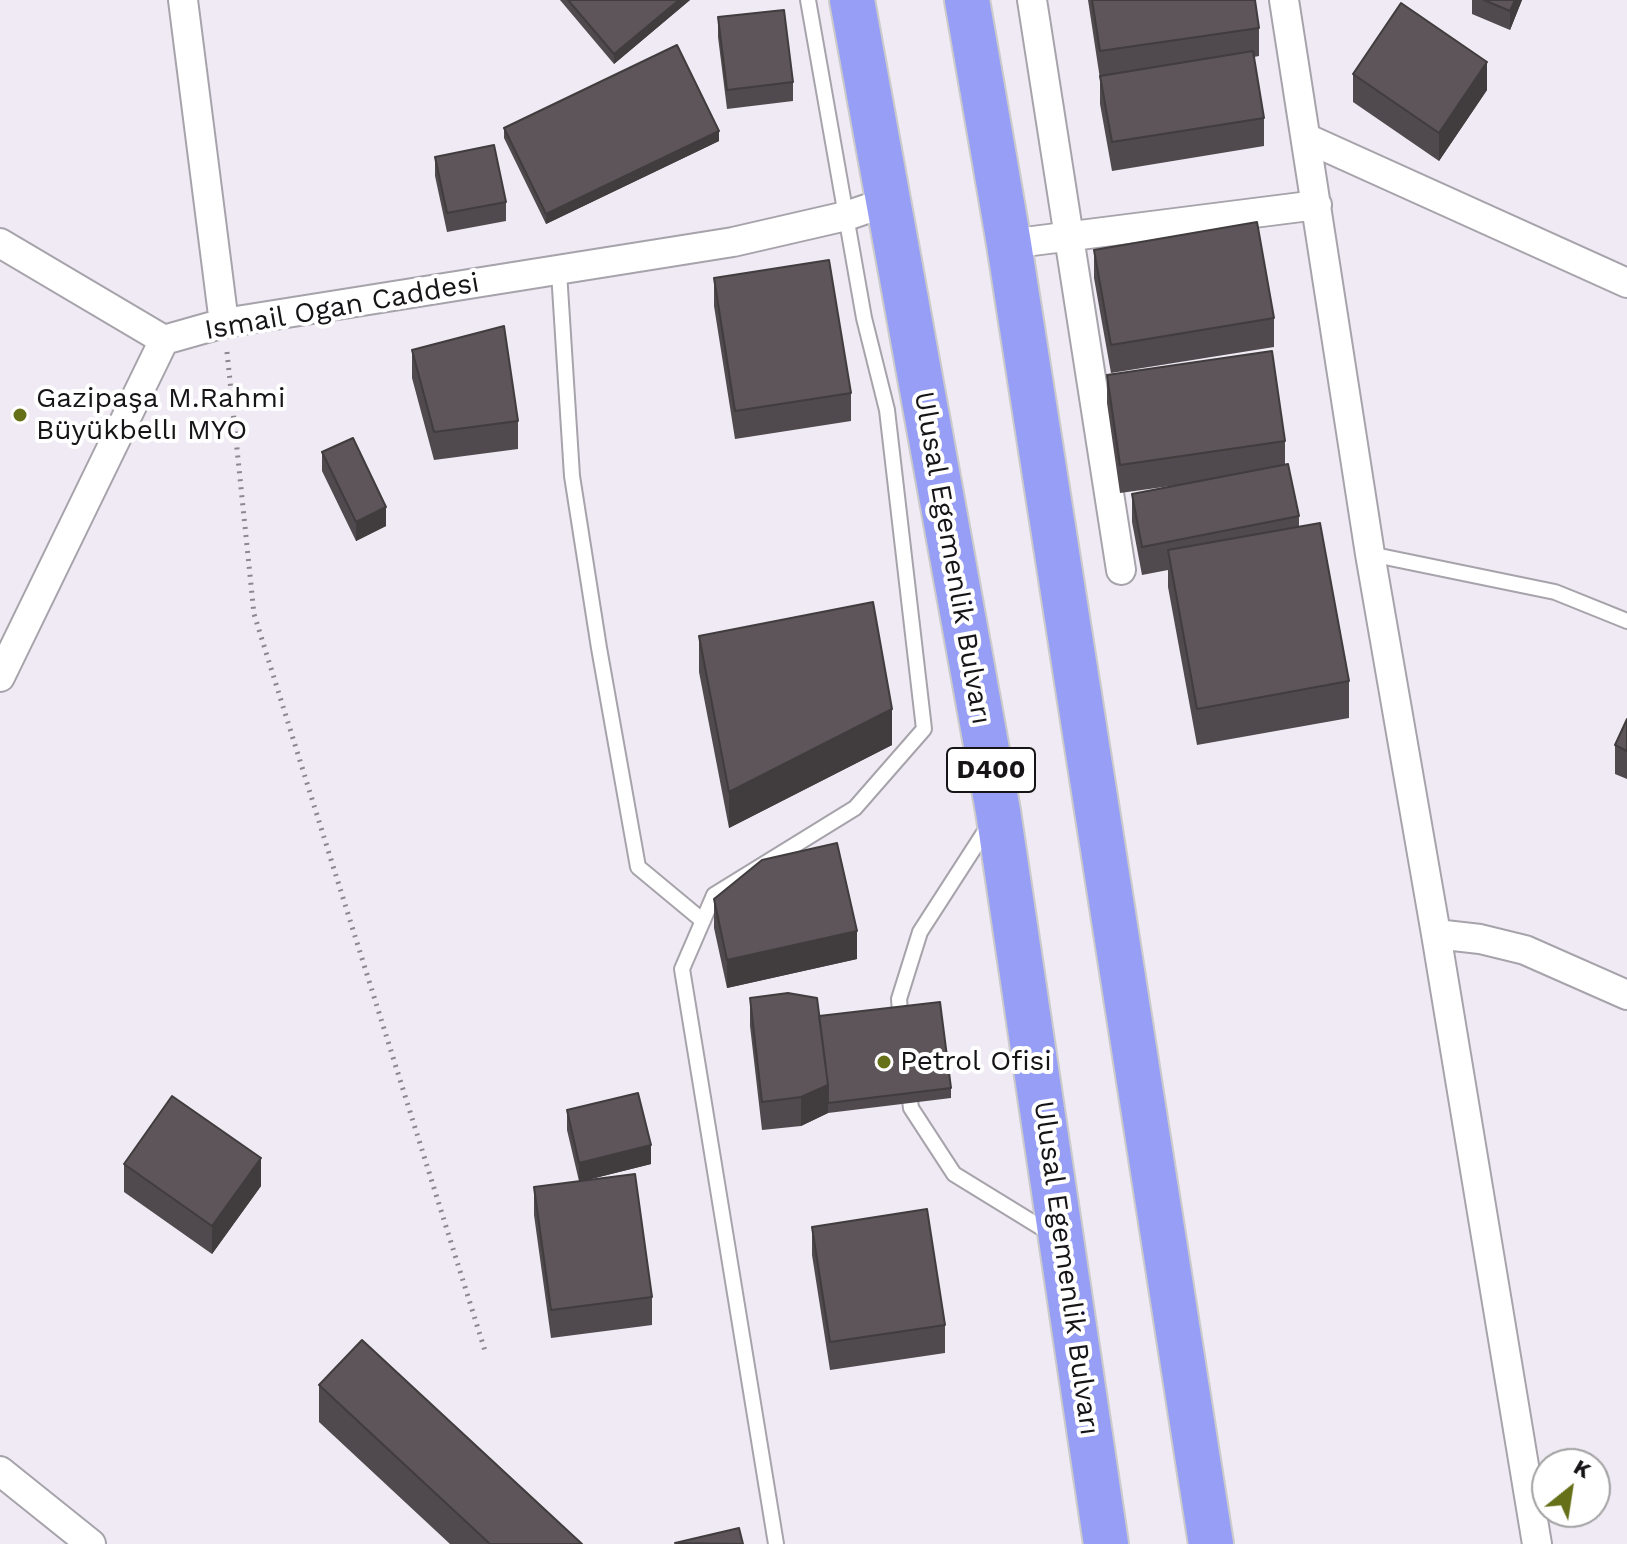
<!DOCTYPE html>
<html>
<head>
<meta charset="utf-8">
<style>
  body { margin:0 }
  #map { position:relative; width:1627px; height:1544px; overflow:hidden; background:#efeaf3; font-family:"Work Sans",sans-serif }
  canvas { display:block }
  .north { position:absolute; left:1531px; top:1448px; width:80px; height:80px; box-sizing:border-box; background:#fff; border:2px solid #a2a1a2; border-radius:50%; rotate:30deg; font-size:22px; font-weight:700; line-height:32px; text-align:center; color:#161417 }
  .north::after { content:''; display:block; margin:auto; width:28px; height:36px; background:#667019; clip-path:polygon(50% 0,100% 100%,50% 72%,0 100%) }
</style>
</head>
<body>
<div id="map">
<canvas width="1627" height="1544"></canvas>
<div class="north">K</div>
</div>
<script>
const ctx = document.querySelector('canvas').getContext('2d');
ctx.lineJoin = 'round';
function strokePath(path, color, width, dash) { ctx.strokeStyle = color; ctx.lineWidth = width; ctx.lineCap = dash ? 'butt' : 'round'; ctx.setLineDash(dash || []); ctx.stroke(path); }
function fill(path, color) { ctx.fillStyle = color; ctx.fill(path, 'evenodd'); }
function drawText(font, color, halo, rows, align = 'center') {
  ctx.font = font + ' "Work Sans",sans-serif'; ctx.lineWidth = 8; ctx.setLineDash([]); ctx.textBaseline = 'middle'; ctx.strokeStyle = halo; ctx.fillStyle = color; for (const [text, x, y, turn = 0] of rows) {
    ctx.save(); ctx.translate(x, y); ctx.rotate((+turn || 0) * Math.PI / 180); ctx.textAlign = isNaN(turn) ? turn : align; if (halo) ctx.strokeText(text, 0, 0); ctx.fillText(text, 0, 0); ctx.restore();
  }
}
const lane = new Path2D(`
  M 559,272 L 572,476 L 599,648 L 638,867 L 703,921
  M 1370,554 L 1555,592 L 1627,621
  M 901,1024 L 899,999 L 920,932 L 989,825
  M 908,1085 L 911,1108 L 954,1174 L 1050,1233
  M 776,1544 L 682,969 L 714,895 L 855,808 L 924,729 L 887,410 L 864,318 L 808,0`);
const street = new Path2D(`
  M 183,0 L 224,323
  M 1032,0 L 1121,570
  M 1284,0 L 1370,554 L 1436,934 L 1537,1544
  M 1306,138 L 1627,283
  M 0,243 L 164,340
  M 1009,244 L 1317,205
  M 0,677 L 164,340 L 224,323 L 733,242 L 846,216 L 887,202
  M 1436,934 L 1480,939 L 1525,950 L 1627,995
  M 0,1471 L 91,1544`);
const highway = new Path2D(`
  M 852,0 L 998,811 L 1106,1544
  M 967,0 L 1009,244 L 1211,1544`);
strokePath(lane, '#a7a3ab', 18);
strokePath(street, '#a7a3ab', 32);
strokePath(highway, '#cccbcc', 48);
strokePath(new Path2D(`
  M 227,352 L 254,614 L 486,1354`), '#8c888e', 5, [2, 6]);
strokePath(lane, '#fff', 14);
strokePath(street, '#fff', 28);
strokePath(highway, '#979ef5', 44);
fill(new Path2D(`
  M 560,0 L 690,0 L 614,64 Z
  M 1088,0 L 1255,0 L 1259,28 L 1259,56 L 1254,57 L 1264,118 L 1264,146 L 1112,171 L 1100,104 L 1100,79 Z
  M 1472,0 L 1522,0 L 1510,30 L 1472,14 Z
  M 718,17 L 793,82 L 793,101 L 727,109 L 718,37 Z
  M 1353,74 L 1487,90 L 1439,161 L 1353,102 Z
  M 504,128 L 719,141 L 546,224 L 504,138 Z
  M 435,157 L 506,202 L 506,221 L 447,232 L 435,176 Z
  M 1094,250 L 1274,318 L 1274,347 L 1111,373 L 1094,278 Z
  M 714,278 L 851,393 L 851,421 L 735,439 L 714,306 Z
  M 412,350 L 518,421 L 518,449 L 434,460 L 412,378 Z
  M 1107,375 L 1285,441 L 1285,464 L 1299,516 L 1299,526 L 1349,681 L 1349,718 L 1197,745 L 1168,587 L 1168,570 L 1142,575 L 1132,522 L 1132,494 L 1178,485 L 1120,493 L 1107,403 Z
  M 322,452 L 386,526 L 356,541 L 322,471 Z
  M 699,636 L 892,745 L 729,828 L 699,672 Z
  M 1627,719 L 1627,779 L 1615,774 L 1615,745 Z
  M 714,899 L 857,959 L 727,988 L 714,928 Z
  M 750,998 L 819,1016 L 951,1088 L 951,1098 L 828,1113 L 801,1126 L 762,1130 L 750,1026 Z
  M 567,1110 L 651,1164 L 583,1181 L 652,1297 L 652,1325 L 551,1338 L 534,1215 L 534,1187 L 579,1181 L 567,1130 Z
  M 124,1164 L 261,1186 L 212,1254 L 124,1192 Z
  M 812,1227 L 945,1325 L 945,1353 L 830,1370 L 812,1255 Z
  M 319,1385 L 582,1544 L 450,1544 L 319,1422 Z`), '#50494d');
fill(new Path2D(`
  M 679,0 L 690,0 L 614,64 L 614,54 Z
  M 1515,0 L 1522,0 L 1510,30 L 1510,11 Z
  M 1487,62 L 1487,90 L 1439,161 L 1439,133 Z
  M 719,131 L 719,141 L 546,224 L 546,214 Z
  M 386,507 L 386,526 L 356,541 L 356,522 Z
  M 892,709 L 892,745 L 729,828 L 729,792 Z
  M 857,931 L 857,959 L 727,988 L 727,960 Z
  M 828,1085 L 828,1113 L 801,1126 L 801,1097 Z
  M 651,1145 L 651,1164 L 579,1182 L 579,1163 Z
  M 261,1158 L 261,1186 L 212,1254 L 212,1226 Z`), '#413c3e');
const building = new Path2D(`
  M 568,0 L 679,0 L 614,54 Z
  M 1092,0 L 1255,0 L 1259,28 L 1100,51 Z
  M 1484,0 L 1515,0 L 1510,11 Z
  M 1401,3 L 1487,62 L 1439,133 L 1353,74 Z
  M 784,10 L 793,82 L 727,90 L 718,17 Z
  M 677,45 L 719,131 L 546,214 L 504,128 Z
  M 1253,51 L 1264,118 L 1112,142 L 1100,76 Z
  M 494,145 L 506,202 L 447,213 L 435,157 Z
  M 1257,222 L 1274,318 L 1111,345 L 1094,250 Z
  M 829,260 L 851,393 L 735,411 L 714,278 Z
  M 504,326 L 518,421 L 434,432 L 412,350 Z
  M 1272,351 L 1285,441 L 1120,465 L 1107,375 Z
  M 353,438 L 386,507 L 356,522 L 322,452 Z
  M 1288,464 L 1299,516 L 1142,547 L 1132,494 Z
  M 1320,523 L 1349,681 L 1197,709 L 1168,550 Z
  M 873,602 L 892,709 L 729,792 L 699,636 Z
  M 1627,719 L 1627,751 L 1615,745 Z
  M 837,843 L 857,931 L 727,960 L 714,899 L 762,860 Z
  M 788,993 L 817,998 L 828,1085 L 801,1097 L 762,1102 L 750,998 Z
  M 940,1002 L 951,1088 L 828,1103 L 828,1085 L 819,1016 Z
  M 638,1093 L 651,1145 L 579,1163 L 567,1110 Z
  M 172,1096 L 261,1158 L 212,1226 L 124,1164 Z
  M 635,1174 L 652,1297 L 551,1310 L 534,1187 Z
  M 927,1209 L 945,1325 L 830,1342 L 812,1227 Z
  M 362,1340 L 582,1544 L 490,1544 L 319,1385 Z
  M 739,1528 L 743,1544 L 675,1543 Z`);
fill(building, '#5d5559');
strokePath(building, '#413c3e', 2);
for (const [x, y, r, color] of [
  [20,415,8,"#667019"],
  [884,1062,8,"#667019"]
]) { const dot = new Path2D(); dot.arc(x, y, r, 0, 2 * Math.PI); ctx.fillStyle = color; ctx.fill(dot); strokePath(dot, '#fff', 3); }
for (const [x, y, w] of [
  [991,770,88]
]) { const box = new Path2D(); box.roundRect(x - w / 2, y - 22, w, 44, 6); ctx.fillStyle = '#fff'; ctx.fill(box); strokePath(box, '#161417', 2); }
drawText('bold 26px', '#161417', null, [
  ["D400",991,770]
]);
drawText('28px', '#161417', '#fff', [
  ["Ismail Ogan Caddesi",342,307,-10],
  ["Ulusal Egemenlik Bulvarı",952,558,80],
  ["Ulusal Egemenlik Bulvarı",1066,1268,82]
]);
drawText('28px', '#161417', '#fff', [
  ["Gazipaşa M.Rahmi",36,399],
  ["Büyükbellı MYO",36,431],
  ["Petrol Ofisi",900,1062]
], 'left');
</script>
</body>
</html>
